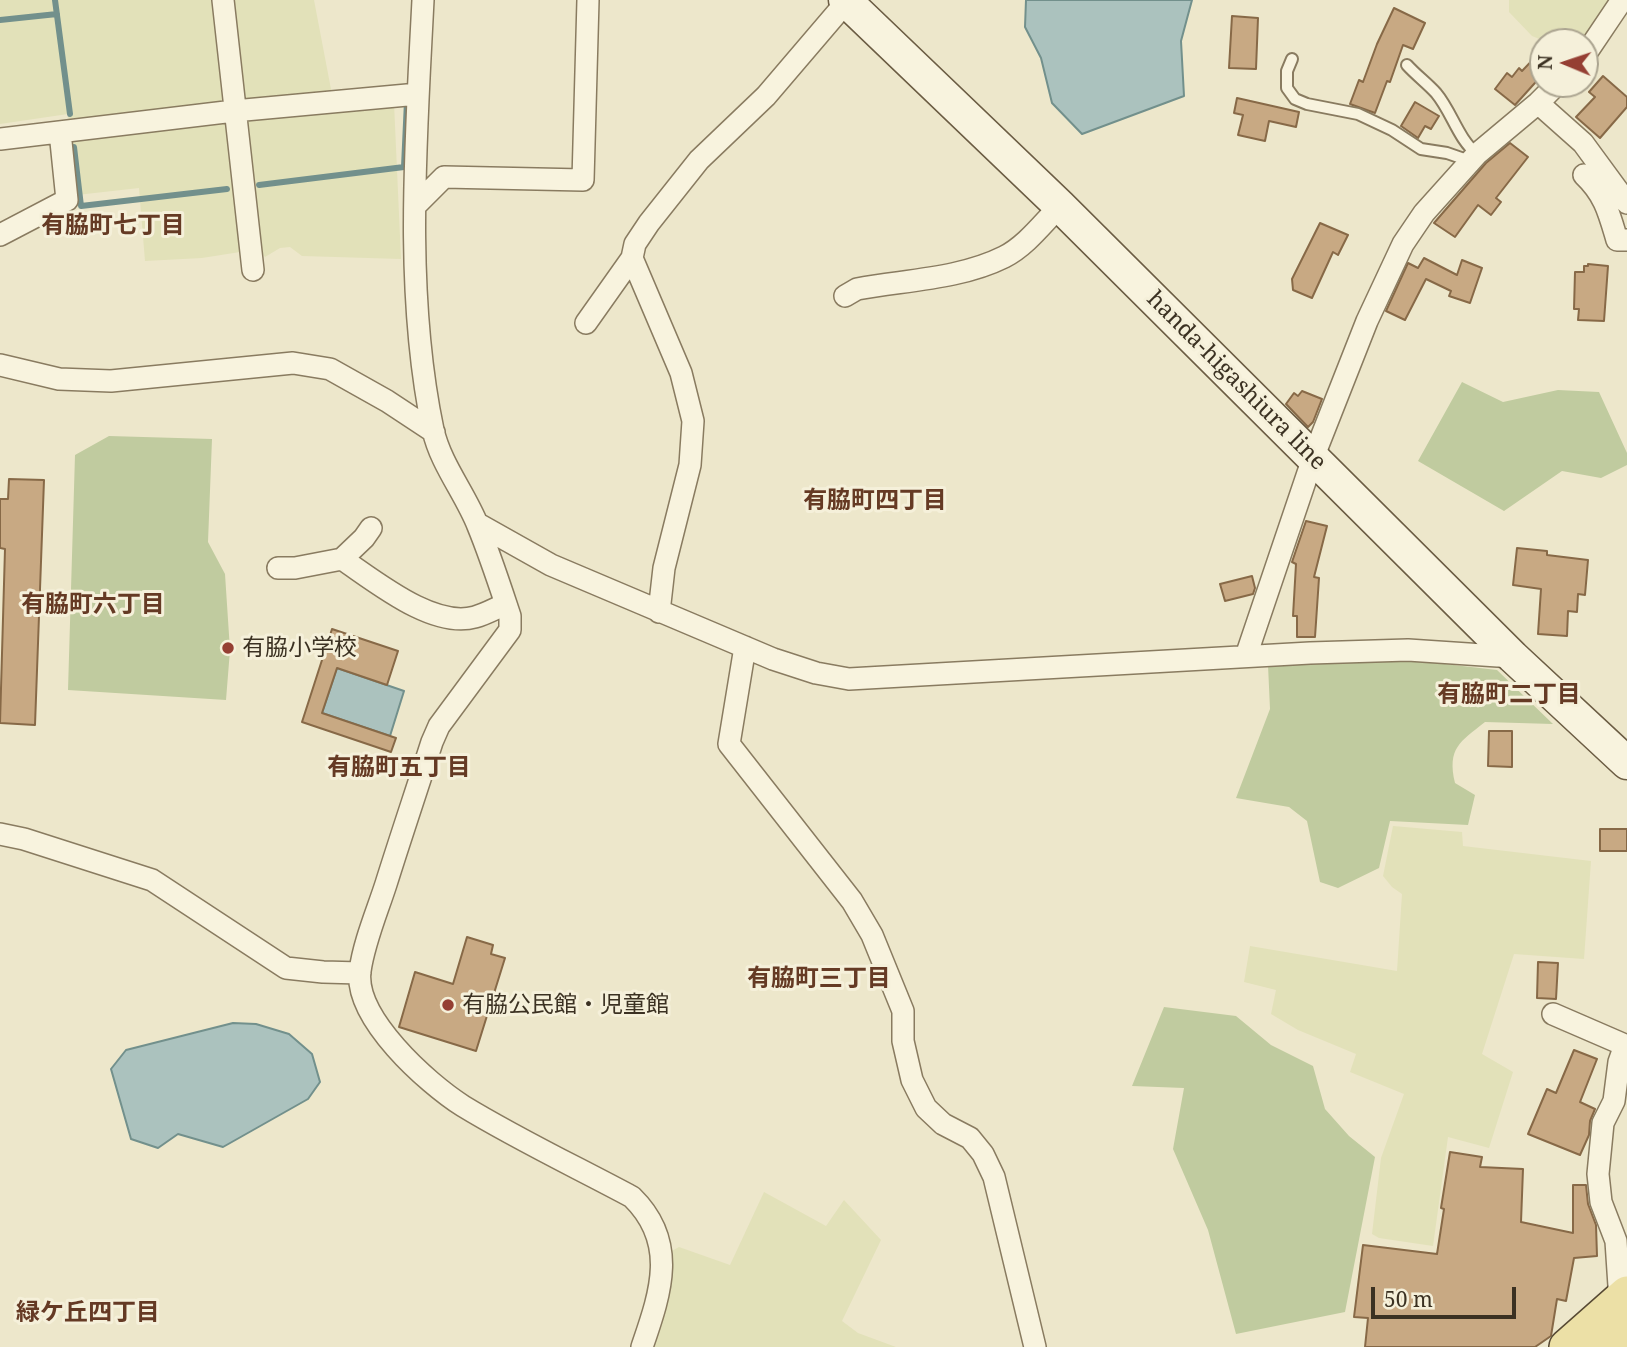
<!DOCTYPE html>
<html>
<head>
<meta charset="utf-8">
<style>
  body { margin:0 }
  #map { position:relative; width:1627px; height:1347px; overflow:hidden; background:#ede7cb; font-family:"Noto Serif",serif }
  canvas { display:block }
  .north { position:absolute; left:1529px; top:28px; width:70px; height:70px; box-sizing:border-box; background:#f5f0da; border:2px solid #aba490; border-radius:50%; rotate:272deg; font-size:19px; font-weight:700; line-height:28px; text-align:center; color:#3b3122 }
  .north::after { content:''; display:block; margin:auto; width:24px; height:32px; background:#953f33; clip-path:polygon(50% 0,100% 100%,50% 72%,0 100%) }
  .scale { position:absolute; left:1371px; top:1287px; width:145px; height:32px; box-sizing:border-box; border:4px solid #3b3122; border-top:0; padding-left:9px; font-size:21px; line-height:24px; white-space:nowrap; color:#3b3122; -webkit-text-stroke:5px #f5f0da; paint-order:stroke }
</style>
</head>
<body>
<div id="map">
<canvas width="1627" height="1347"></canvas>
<div class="north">N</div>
<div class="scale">50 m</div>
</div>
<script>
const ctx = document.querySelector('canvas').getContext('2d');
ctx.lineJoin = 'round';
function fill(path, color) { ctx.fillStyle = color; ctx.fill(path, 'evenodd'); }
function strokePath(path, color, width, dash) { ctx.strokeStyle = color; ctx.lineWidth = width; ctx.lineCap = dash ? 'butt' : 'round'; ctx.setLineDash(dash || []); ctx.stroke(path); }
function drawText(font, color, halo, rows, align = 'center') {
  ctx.font = font + ' "Noto Serif","Noto Sans JP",serif'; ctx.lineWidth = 6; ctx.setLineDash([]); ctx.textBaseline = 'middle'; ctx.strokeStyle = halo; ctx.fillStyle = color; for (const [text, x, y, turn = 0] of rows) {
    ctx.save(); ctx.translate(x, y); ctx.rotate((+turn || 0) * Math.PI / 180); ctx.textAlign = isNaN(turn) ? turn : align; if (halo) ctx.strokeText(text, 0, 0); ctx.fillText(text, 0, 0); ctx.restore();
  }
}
fill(new Path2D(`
  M 0,0 L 314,0 L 334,105 L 394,103 L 401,259 L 302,256 L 290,247 L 280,248 L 265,257 L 259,249 L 202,258 L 145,261 L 139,188 L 77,195 L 68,114 L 0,124 Z
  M 1509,0 L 1609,0 L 1608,4 L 1583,42 L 1547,42 L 1532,36 L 1509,12 Z
  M 1393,826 L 1462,832 L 1463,846 L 1591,861 L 1584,959 L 1514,954 L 1482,1054 L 1513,1072 L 1489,1148 L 1448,1137 L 1433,1246 L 1379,1238 L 1372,1234 L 1381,1158 L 1404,1094 L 1350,1072 L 1356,1054 L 1298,1030 L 1271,1014 L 1276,990 L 1244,982 L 1250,946 L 1397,971 L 1402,894 L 1392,887 L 1383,876 Z
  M 764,1192 L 826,1226 L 844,1200 L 881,1240 L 842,1321 L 858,1333 L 896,1347 L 647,1347 L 668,1253 L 679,1247 L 730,1265 Z`), '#e2e1b9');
fill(new Path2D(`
  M 1462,382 L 1503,402 L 1558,390 L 1599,392 L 1627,453 L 1627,465 L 1601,478 L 1562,471 L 1504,511 L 1418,461 Z
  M 109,436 L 212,439 L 208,542 L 225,574 L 230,650 L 226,700 L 68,690 L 75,455 Z
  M 1410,660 L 1497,670 L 1553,724 L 1485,722 C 1460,742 1447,748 1455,783 L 1475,795 L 1468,825 L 1390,821 L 1379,868 L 1338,888 L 1320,882 L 1307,821 L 1289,807 L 1236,798 L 1270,709 L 1268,665 Z
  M 1164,1007 L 1236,1016 L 1271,1045 L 1313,1066 L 1325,1109 L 1349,1136 L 1375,1157 L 1345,1312 L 1236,1334 L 1208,1230 L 1173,1149 L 1184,1088 L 1132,1086 Z`), '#c0cb9f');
const water = new Path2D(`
  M 1026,0 L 1192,0 L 1181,41 L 1184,96 L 1082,134 L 1052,103 L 1041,58 L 1025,27 Z
  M 337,668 L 404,691 L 390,736 L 322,713 Z
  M 233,1023 L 256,1024 L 289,1034 L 312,1054 L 320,1082 L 308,1099 L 223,1147 L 178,1134 L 158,1148 L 131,1139 L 111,1069 L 126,1050 Z`);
fill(water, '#abc2be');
strokePath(water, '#72908c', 2);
strokePath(new Path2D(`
  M 55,0 L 70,114
  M 0,20 L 57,14
  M 74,147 L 81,206 L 227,189
  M 259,185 L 404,167 L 407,101`), '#72908c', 6);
const building = new Path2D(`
  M 1394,8 L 1425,23 L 1413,49 L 1403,45 L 1390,82 L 1387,81 L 1375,113 L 1350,104 L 1359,80 L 1363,82 L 1377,44 Z
  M 1232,16 L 1258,18 L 1256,69 L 1229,68 Z
  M 1543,49 L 1543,74 L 1515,105 L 1495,89 L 1507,73 L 1512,77 L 1519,68 L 1522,71 Z
  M 1603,76 L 1627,97 L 1627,107 L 1600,138 L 1576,117 L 1595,97 L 1589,92 Z
  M 1237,98 L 1299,112 L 1296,127 L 1269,121 L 1265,141 L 1238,135 L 1243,115 L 1234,113 Z
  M 1415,102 L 1439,116 L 1431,129 L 1425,126 L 1418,138 L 1401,126 Z
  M 1510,143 L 1528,157 L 1496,198 L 1501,202 L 1491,215 L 1478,205 L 1455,237 L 1434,223 L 1486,163 Z
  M 1320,223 L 1348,235 L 1338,255 L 1333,252 L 1312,298 L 1293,290 L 1292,279 Z
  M 1424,258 L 1457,275 L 1462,260 L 1482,268 L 1470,303 L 1449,296 L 1451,291 L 1426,279 L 1405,320 L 1386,311 L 1408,263 L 1418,268 Z
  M 1588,264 L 1608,266 L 1604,321 L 1578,320 L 1579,309 L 1574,309 L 1575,272 L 1584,272 L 1584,266 L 1588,266 Z
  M 1302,391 L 1322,399 L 1313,422 L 1308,427 L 1286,404 L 1294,393 L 1298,396 Z
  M 9,479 L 44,480 L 35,725 L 0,723 L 5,549 L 0,548 L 0,499 L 8,499 Z
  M 1306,521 L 1327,526 L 1314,577 L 1319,578 L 1315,637 L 1297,637 L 1297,616 L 1293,616 L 1296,564 L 1292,562 Z
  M 1517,548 L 1547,551 L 1547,555 L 1588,560 L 1585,595 L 1578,594 L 1577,612 L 1568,611 L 1567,636 L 1538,634 L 1541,589 L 1513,585 Z
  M 1252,576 L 1255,588 L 1253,594 L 1225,601 L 1220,584 Z
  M 332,629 L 398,651 L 387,685 L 337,668 L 322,713 L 396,738 L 391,752 L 302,722 Z
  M 1489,731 L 1512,731 L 1512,767 L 1488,766 Z
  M 1600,829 L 1627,829 L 1627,851 L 1600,851 Z
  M 467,937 L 493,945 L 491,954 L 505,958 L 476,1051 L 399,1027 L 415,972 L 453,984 Z
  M 1538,962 L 1558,963 L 1556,999 L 1537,998 Z
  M 1574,1050 L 1597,1059 L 1580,1102 L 1595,1109 L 1590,1121 L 1589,1135 L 1580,1155 L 1528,1134 L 1547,1089 L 1556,1093 Z
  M 1450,1152 L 1482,1157 L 1480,1167 L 1523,1169 L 1521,1222 L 1573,1233 L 1573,1185 L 1586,1185 L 1588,1204 L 1596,1225 L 1597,1256 L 1574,1258 L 1566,1301 L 1557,1299 L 1551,1336 L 1535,1347 L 1365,1347 L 1368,1318 L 1354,1317 L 1363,1245 L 1437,1254 L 1444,1209 L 1441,1208 Z`);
fill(building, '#c8a983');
strokePath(building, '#876947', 2);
const service = new Path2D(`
  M 1292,59 L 1287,71 L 1287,88 L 1295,99 L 1307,104 L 1358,114 L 1392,130 L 1421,149 L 1447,153 L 1470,161
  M 1407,65 C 1416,75 1427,83 1436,93 C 1452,112 1458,139 1477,154`);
const minor = new Path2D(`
  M 223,0 L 253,270
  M 423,0 C 416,140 404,292 433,430 C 441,465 465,493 478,526 C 490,555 500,586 510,616 L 510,630 L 439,726 L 432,742 C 417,789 401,836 386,884 C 377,912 364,942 360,971 C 354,1018 427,1083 463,1106 C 517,1139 576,1167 632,1197 C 679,1243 660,1294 642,1347
  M 1585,55 L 1622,0
  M 1538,103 L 1583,143 L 1627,203
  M 0,139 L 234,111 L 418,94
  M 1584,175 C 1605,195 1609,213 1617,240 L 1627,240
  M 415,206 L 444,177 L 583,180 L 588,0
  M 0,235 L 67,200 L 60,132
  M 845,296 L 857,289 C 905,280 960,279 1004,257 C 1026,246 1043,223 1060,206
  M 586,323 L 632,258
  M 0,365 L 59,379 L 111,381 L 293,363 L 330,369 L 387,401 L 434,432
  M 478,524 L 551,565 L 773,659 L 816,673 L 849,679 L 1310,653 L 1408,650 L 1513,657
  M 342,559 L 364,538 L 371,528
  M 278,568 L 295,568 L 342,559 C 375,581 433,629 475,617 C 486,614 496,608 506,604
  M 659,612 L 664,568 L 690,465 L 693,421 L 681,373 L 632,258 L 635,244 L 649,223 L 699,160 L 766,96 L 848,0
  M 745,647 L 729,744 L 852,901 L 872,935 L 903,1011 L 903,1041 L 912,1080 L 926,1108 L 943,1124 L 970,1138 L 983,1154 L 994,1177 L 1035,1347
  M 1246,656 L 1313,458 L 1367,321 L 1403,244 L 1424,213 L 1477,154 L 1538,103 L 1557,84
  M 0,834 L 24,839 L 152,880 L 286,968 L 323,972 L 360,973
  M 1553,1014 L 1627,1046
  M 1620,1301 L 1616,1241 L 1601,1202 L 1598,1174 L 1603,1123 L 1614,1101 L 1619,1062 L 1625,1045`);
const secondary = new Path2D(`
  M 845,0 L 1060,206 L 1513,657 L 1627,763`);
const primary = new Path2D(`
  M 1567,1347 L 1627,1294
  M 1609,1347 L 1627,1331`);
strokePath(service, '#897b60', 14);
strokePath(minor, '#897b60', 24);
strokePath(secondary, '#6b5c43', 35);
strokePath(primary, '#574933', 38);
strokePath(service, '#f8f3de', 10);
strokePath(minor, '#f8f3de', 21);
strokePath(secondary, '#f8f3de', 32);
strokePath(primary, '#ece0a6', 35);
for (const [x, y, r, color] of [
  [228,648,7,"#953f33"],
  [448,1005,7,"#953f33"]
]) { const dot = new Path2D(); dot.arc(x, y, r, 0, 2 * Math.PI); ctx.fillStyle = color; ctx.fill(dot); strokePath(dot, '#f5f0da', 2.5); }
drawText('23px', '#3b3122', '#f5f0da', [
  ["handa-higashiura line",1236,381,45]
]);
drawText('23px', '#3b3122', '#f5f0da', [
  ["有脇小学校",242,648],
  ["有脇公民館・児童館",462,1005]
], 'left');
drawText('bold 24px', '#653a24', '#f5f0da', [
  ["有脇町七丁目",113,226],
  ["有脇町四丁目",875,501],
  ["有脇町六丁目",93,605],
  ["有脇町二丁目",1509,695],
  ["有脇町五丁目",399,768],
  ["有脇町三丁目",819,979],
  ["緑ケ丘四丁目",88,1313]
]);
</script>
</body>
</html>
